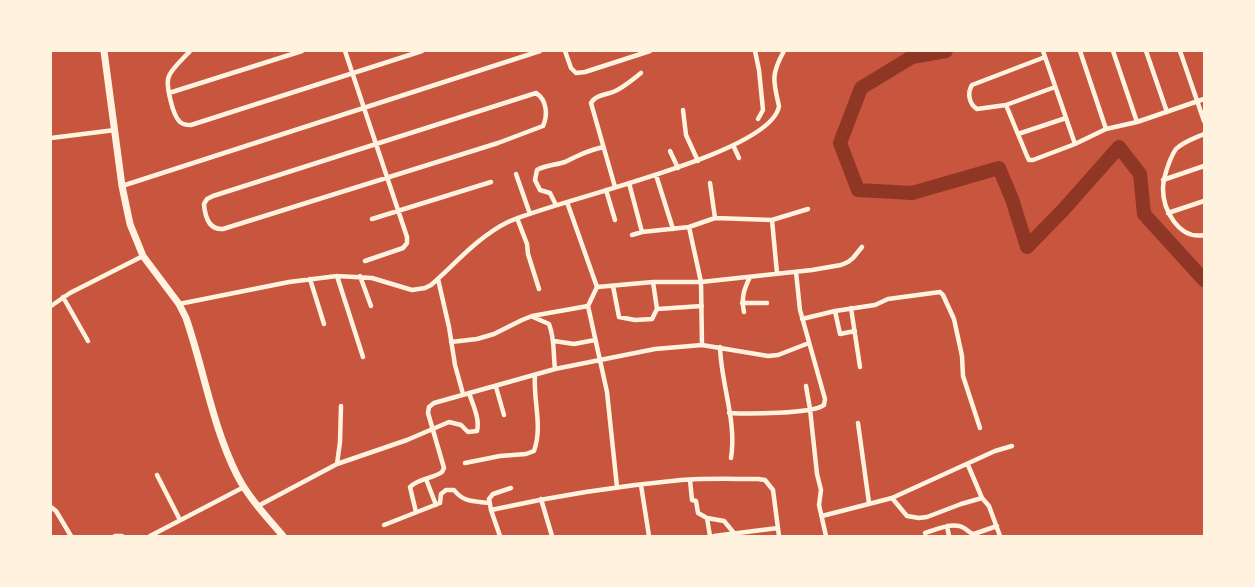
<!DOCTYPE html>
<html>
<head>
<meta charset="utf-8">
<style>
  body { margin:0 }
  #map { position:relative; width:1255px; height:587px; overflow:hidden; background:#c8553d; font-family:Manrope,sans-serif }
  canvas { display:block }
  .frame { position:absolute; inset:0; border:52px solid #fff3e0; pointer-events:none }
</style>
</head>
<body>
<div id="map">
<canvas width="1255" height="587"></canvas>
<div class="frame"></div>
</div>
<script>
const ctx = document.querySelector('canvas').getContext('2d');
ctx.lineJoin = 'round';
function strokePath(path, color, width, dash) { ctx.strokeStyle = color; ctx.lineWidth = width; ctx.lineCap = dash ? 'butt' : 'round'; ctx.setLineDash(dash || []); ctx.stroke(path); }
strokePath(new Path2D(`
  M 946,51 L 912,57 L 861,88 L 840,143 L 858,190 L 912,193 L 999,168 L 1012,199 L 1027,247 L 1064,209 L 1119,147 L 1140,174 L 1144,214 L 1204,280`), '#8f3625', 14);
strokePath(new Path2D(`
  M 190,51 C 183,59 173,67 169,76 C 165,84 173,116 180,122 C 183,125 187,125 191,125 L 422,51
  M 345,51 L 407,237 L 407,243 L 403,248 L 365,261
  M 565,51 L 571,68 L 576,73 L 585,72 L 650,51
  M 755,51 L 759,70 L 763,110 L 758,119
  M 1043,51 L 1075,144
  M 1080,51 L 1106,129
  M 1113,51 L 1137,122
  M 1146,51 L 1167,112
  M 1180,51 L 1204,121
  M 1045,57 L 972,85 C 967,93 969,104 977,109 L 1006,105 L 1055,87
  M 169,93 L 302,51
  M 536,93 C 547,100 548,115 543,126 L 498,143 L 223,229 C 209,230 205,217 204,204 L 207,199 L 213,196 Z
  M 1006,105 L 1027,156 L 1029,160 L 1033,160 L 1075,144 L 1106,129 L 1137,122 L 1204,99
  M 683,110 L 686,135 L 698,161
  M 1018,134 L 1066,118
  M 1204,134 C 1195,138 1183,142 1176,149 C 1173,153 1171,158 1169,163 C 1166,171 1163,180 1163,189 C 1163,210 1179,240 1204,235
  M 51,138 L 115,130
  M 733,145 L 739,158
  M 670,151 L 678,168
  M 516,174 L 530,214
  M 656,175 L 673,229
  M 1163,180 L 1204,166
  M 629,183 L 642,232
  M 710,183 L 715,218
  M 122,186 L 540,51
  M 615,187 L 591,103 C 595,95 605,95 613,92 C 623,88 632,80 641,73
  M 606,190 L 615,220
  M 567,202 L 597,287 L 588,306 L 607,392 L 617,487
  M 556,205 L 550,193 L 540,190 L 535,180 L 537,170 C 546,165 556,165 565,162 C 579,155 587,151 603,147
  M 1168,213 L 1204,201
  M 517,218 L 527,244 L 528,254 L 539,289
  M 372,219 L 491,182
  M 772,220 L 777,273
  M 689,227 L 701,282 L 702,345
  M 632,235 L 642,232 L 689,227 L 715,218 L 772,220 L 808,209
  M 337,276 L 363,357
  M 360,276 L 371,306
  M 310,279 L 324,324
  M 438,279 L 449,327 L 455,365 L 463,394
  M 613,286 L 619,317 L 635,320 L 652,319 L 657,309 L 653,282
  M 597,287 L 653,282 L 701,282 L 812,270 L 841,265 L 848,262 L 853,258 L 862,247
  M 63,297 L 88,341
  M 742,303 L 767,303
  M 179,304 L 289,282 L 337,276 L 372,278 L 412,290 L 425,288 L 431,285 C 455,264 479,236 508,222 C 554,200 772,155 779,106 C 773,81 771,74 784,51
  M 51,306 L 70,293 L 143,256
  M 851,308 L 860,367
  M 657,309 L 702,306
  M 835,311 L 840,334 L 855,331
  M 744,312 C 741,298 744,289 750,277
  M 533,317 L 549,324 C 555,339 553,353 555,369
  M 802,319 L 835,311 L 875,305 L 888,299 L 940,292 L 943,295 L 954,319 L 962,356 L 963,376 L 980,428
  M 554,341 L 574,344 L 595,340
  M 451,342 L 477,339 L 494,334 L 522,320 L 532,316 L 588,306
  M 720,347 C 721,384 737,421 731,458
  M 806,386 L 810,409 L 817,474 L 821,490 L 819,505 L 826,536
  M 496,387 L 504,415
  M 729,413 C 746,414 813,414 824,405 L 825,399 L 800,310 L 796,272
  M 858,423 L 869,503
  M 465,463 L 500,456 L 526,454 L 534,451 C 543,426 533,401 535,375
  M 337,464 L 340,442 L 341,406
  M 968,465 L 982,498 L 989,506 L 1000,536
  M 157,475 L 180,520
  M 426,479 L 436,505
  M 690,480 L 692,500 L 696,501 L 698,513 L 707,518 L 724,521 L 734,533
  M 641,485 L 649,536
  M 892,498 L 907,516 L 919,518 L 927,517 L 961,504 L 982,498
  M 541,499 L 552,536
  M 258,506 L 337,464 L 407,440 L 449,422 L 461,425 L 468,432 L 477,431 C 480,419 473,405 469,393
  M 51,507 L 56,511 L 71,536
  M 491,510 C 554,496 617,486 681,480 C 706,478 733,479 758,479 L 765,480 L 773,490 L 779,536
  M 416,512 L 410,487 C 419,478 432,479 442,472 L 444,468 L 428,413 L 429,407 L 434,403 L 555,369 L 655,349 L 702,345 L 768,356 L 778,355 L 809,343
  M 822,516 L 892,498 L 995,451 L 1012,446
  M 707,518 L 710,536
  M 384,525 L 440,503 L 441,494 L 446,490 L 454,490 C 464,503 475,501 490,503
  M 947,526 L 949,536
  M 925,533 C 936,530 954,521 964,528 C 968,530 969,533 974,534 L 997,526
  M 115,536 L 122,536
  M 150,536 L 244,487
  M 500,536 L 491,510 L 489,499 L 493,494 L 511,488
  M 714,536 L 778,528`), '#fff3e0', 4.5);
strokePath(new Path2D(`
  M 104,51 L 122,186 L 130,224 L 143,256 L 179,304 L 186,318 C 204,370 212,425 237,475 C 248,497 266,516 283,536`), '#fff3e0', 7);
</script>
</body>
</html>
